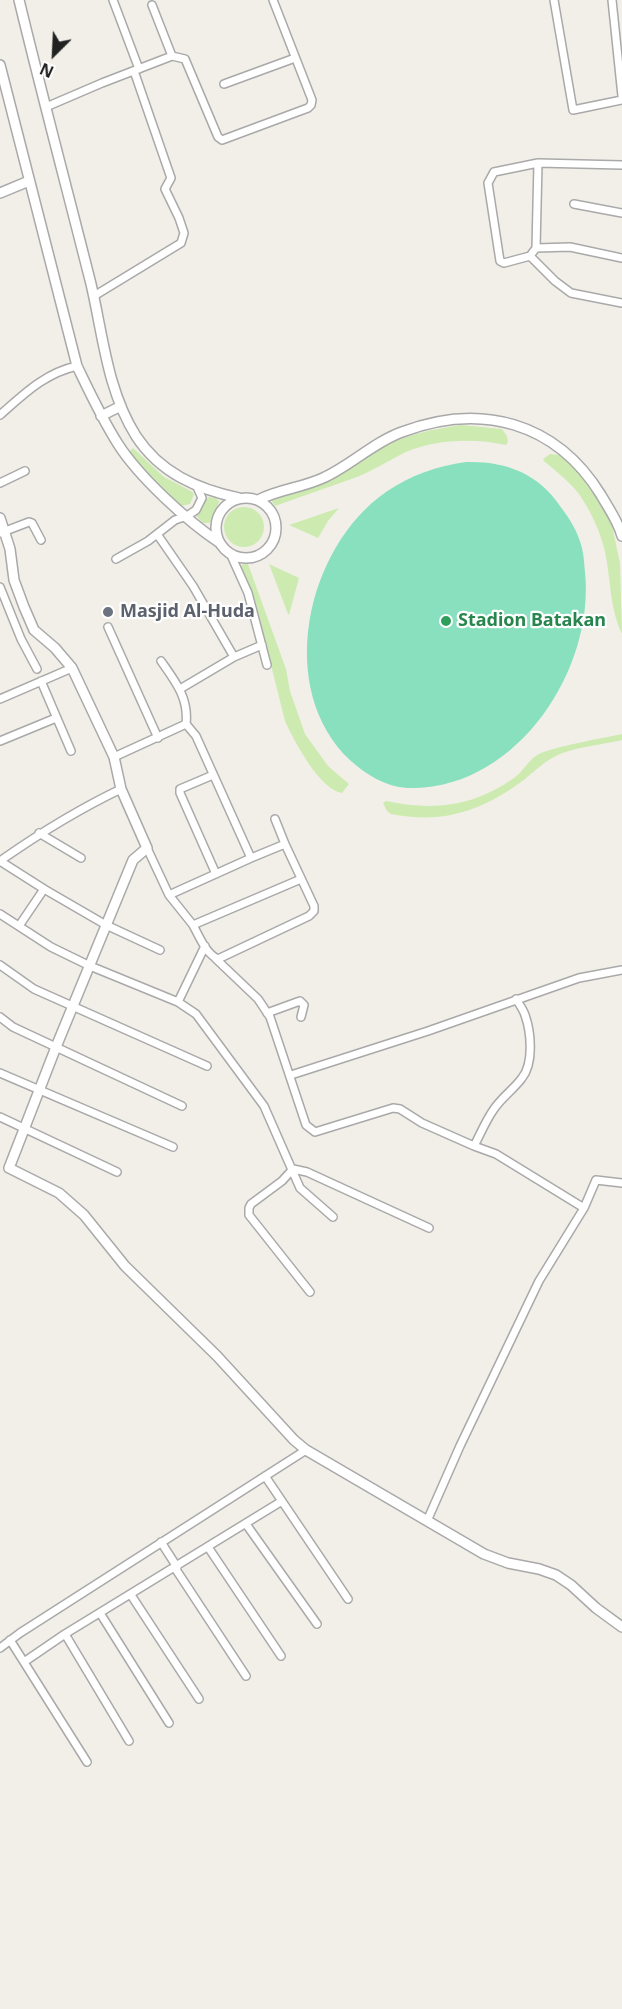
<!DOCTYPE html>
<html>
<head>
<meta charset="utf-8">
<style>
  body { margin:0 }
  #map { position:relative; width:622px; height:2009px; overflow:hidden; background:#f2efe9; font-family:"Noto Sans",sans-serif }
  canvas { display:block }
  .north { position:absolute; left:24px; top:24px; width:60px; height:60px; -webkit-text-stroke:4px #fff; paint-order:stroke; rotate:204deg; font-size:16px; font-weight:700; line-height:24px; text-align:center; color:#222 }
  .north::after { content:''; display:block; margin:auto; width:21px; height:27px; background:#222; clip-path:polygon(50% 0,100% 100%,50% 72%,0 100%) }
</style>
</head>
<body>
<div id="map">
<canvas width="622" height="2009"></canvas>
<div class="north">N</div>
</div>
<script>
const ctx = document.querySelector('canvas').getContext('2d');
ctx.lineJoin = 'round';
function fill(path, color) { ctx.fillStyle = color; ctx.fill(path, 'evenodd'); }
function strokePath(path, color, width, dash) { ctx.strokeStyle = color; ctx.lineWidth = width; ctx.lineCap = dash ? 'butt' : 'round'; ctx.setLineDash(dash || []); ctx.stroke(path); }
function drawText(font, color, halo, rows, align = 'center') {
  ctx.font = font + ' "Noto Sans",sans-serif'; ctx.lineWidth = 4.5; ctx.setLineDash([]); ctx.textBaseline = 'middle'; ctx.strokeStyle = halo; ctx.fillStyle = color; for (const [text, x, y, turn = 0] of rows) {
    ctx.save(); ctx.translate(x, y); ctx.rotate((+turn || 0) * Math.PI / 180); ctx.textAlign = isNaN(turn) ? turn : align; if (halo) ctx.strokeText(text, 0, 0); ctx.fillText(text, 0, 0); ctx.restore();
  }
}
fill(new Path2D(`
  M 461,425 L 502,429 L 507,436 L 508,442 L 506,445 C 474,438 436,439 406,452 C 390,460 374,470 357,477 C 330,487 302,496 275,506 L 271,500 C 285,491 306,489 323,482 C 346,473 364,457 386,446 C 409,433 436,429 461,425 Z
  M 133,448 L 164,477 L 191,491 L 194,494 L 190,504 L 181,506 L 128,453 Z
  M 550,454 L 560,455 L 570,463 L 588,485 L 611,521 L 620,563 L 622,634 C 610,608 611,584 606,557 C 603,536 587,501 572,486 C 564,477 553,469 544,461 L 543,459 Z
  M 209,497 L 216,498 L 219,501 C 219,505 212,520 209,523 L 203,523 L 197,517 C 197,509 202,501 209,497 Z
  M224 527a20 20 0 1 1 40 0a20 20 0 1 1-40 0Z
  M 339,508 L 328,521 L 318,538 L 289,525 Z
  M 246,563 L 248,564 L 286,669 L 290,691 L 305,734 L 328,766 L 349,784 L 342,793 C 320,790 294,741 285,721 L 256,605 L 239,570 L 240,566 Z
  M 269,564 L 299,578 L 289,615 L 288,614 Z
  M 622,734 L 622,740 C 602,745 572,747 554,757 C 542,763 532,774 521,782 C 480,812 441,824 391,814 L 387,811 L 383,803 L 386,801 C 434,811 472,807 514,778 C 523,772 530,757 541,753 C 563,745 598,739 622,734 Z`), '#cdebb0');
fill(new Path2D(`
  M 466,462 C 505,461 538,473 560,506 C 570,519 578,532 582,548 C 584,556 584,564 585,572 C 595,669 518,786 415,788 C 390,789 369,777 351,761 C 274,690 306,547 386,492 C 411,475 437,466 466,462 Z`), '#88e0be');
const minor = new Path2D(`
  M 113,0 L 139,69
  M 554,0 L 573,110 L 622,100
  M 612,0 L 622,96
  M 152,5 L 172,56
  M 224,84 L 295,58
  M 46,107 L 102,83 L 172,56 L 185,59 L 218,137 L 222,140 L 308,108 L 311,105 L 312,100 L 273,0
  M 622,165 L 538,163 L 494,172 L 488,183 L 500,261 L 504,263 L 530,256 L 536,248 L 570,247 L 622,258
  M 574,204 L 622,213
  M 536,248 L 538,163
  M 530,256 L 555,281 L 571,293 L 622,303
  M 94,296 L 181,243 L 184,233 L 179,218 L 165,189 L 171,178 L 134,71
  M 0,415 C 24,394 45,373 77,366
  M 0,483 L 25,471
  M 0,533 L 29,522 L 32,523 L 41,540
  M 157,534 L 193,586 L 234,657
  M 230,553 L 248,593 L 267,665
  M 116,559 L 148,541 L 175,520 L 187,516 L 196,510 L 202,498 L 197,487
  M 0,587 L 21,639 L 37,669
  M 108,627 L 158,738
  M 161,661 C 175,681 189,698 186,724
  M 41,681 L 71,751
  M 180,689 L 234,657 L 262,645
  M 0,699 L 72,668
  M 0,741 L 56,718
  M 114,757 L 186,724 L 196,736 L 251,858 L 285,844 L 314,906 L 314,911 L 309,916 L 218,959 C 206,954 199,936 193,925
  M 213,775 L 180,789 L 180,793 L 216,874
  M 275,819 L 285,844
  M 39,833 L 81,858
  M 147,848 L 169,895 L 193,925 L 301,879
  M 0,861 L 44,889 L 106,925 L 160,950
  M 0,861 C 40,833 77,810 121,789
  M 169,895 L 251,858
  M 0,914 L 51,947 L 90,966 L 178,1002 L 196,1014 L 264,1106 L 300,1188 L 333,1217
  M 19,926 L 44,889
  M 215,958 L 258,999 L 270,1017 L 306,1125 L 315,1132 L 393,1108 L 400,1109 L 422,1123 L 474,1146 C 481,1133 486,1120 494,1109 C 502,1097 514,1089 522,1078 C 534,1063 531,1032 525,1015 C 523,1009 519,1004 516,999
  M 0,965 L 34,989 L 207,1066
  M 178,1002 L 205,946
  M 267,1013 L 300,1001 L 304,1005 L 301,1017
  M 0,1017 L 13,1027 L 182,1106
  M 0,1073 L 173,1147
  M 291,1075 L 428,1031 L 579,978 L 622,970
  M 0,1117 L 117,1172
  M 474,1146 L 496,1154 L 584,1208 L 596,1180 L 622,1183
  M 293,1169 L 282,1181 L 251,1204 L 249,1208 L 249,1215 L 310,1292
  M 293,1169 L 307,1172 L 429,1228
  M 265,1476 L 348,1599
  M 427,1521 L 460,1446 L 539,1281 L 584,1208
  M 246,1524 L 317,1624
  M 161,1542 L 177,1567
  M 208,1547 L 281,1656
  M 175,1568 L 246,1676
  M 131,1595 L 199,1699
  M 100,1613 L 169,1723
  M 65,1634 L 129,1741
  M 10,1640 L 87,1762
  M 0,1648 L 20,1633 L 306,1450
  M 24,1662 L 65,1634 L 282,1501`);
const tertiary = new Path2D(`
  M 19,0 C 42,95 67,189 91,284 C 103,335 107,390 136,436 C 160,473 197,489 239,498
  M 0,65 L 77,366 C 90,393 102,419 118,444 C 139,477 187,521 220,543
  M 0,193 L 29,181
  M 101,416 L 121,406
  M216 528a30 30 0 1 1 60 0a30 30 0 1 1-60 0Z
  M 258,500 C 280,489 301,488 323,478 C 350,466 374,442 402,432 C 481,402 556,422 601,495 C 609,509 618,521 622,536
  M 0,518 L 10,549 L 14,580 L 24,607 L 34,630 L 55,648 L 72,668 L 114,757 L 121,789 L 147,848 L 133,860 L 56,1047 L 9,1168 L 59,1193 L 84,1215 L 125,1266 L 217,1356 L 294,1440 L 306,1450 L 484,1554 L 508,1563 L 539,1569 L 556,1575 L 571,1585 L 596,1608 L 622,1627`);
strokePath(minor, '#a9a9a9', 10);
strokePath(tertiary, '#a9a9a9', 12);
strokePath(minor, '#fff', 7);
strokePath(tertiary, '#fff', 9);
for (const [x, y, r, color] of [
  [108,612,6,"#6b7280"],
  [446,621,6,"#2e9e5b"]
]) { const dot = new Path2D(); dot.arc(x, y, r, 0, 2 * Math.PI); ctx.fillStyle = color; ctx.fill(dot); strokePath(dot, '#fff', 2); }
drawText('bold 18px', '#5b616d', '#fff', [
  ["Masjid Al-Huda",120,612]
], 'left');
drawText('bold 18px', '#27864d', '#fff', [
  ["Stadion Batakan",458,621]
], 'left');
</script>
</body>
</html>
